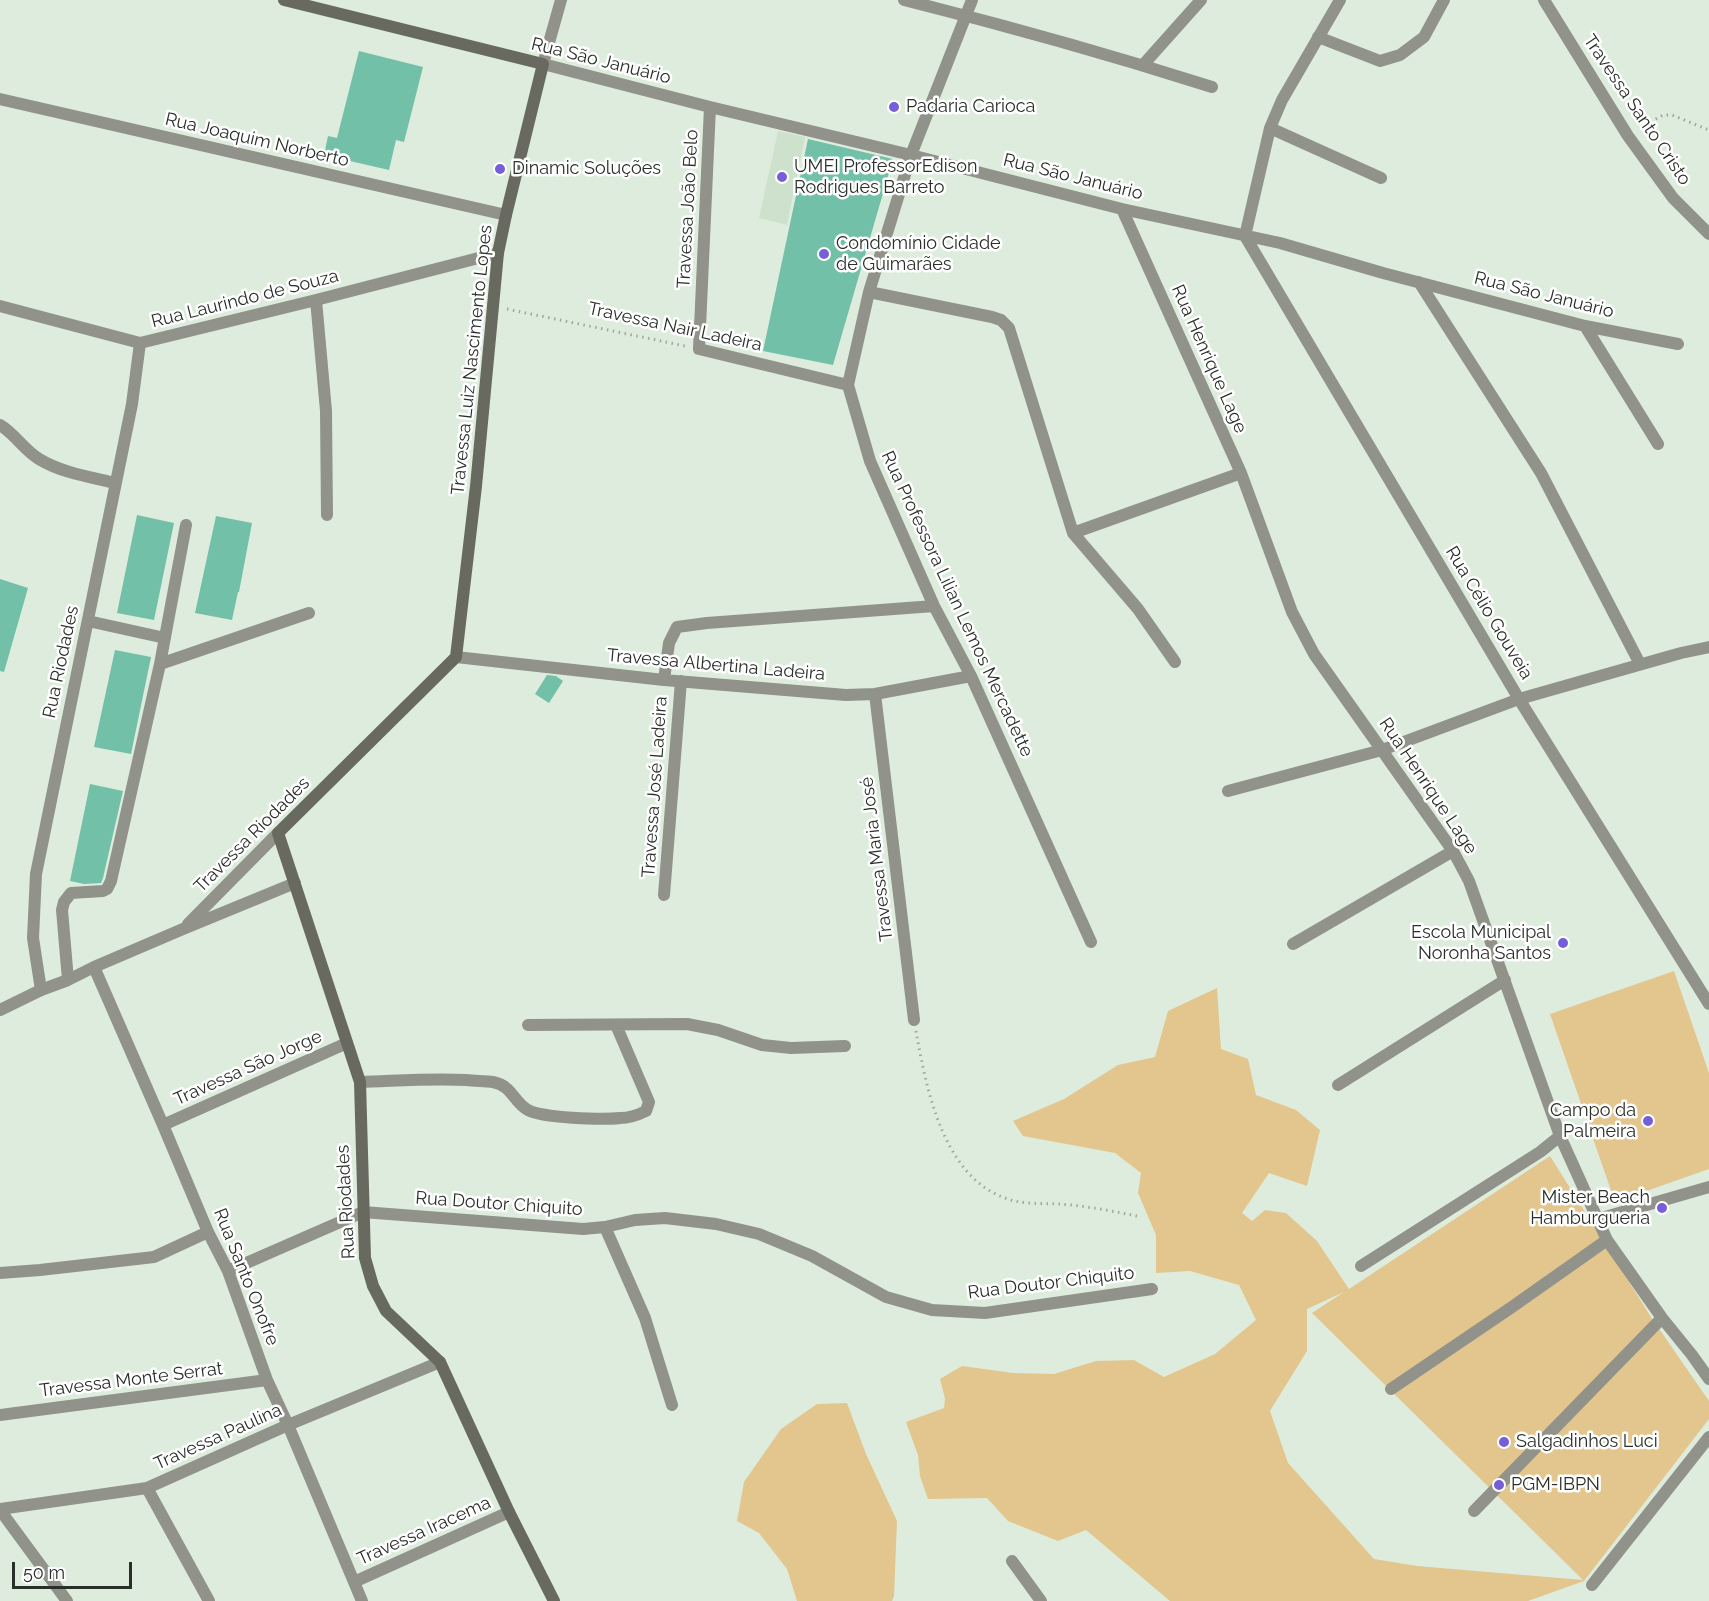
<!DOCTYPE html>
<html>
<head>
<meta charset="utf-8">
<style>
  body { margin:0 }
  #map { position:relative; width:1709px; height:1601px; overflow:hidden; background:#deecdd; font-family:Raleway,sans-serif }
  canvas { display:block }
  .scale { position:absolute; left:12px; top:1562px; width:120px; height:27px; box-sizing:border-box; border:3px solid #2a2f2a; border-top:0; padding-left:8px; font-size:18px; line-height:21px; white-space:nowrap; color:#2a2f2a; -webkit-text-stroke:4px #fff; paint-order:stroke }
</style>
</head>
<body>
<div id="map">
<canvas width="1709" height="1601"></canvas>
<div class="scale">50 m</div>
</div>
<script>
const ctx = document.querySelector('canvas').getContext('2d');
ctx.lineJoin = 'round';
function fill(path, color) { ctx.fillStyle = color; ctx.fill(path, 'evenodd'); }
function strokePath(path, color, width, dash) { ctx.strokeStyle = color; ctx.lineWidth = width; ctx.lineCap = dash ? 'butt' : 'round'; ctx.setLineDash(dash || []); ctx.stroke(path); }
function drawText(font, color, halo, rows, align = 'center') {
  ctx.font = font + ' Raleway,sans-serif'; ctx.lineWidth = 5; ctx.setLineDash([]); ctx.textBaseline = 'middle'; ctx.strokeStyle = halo; ctx.fillStyle = color; for (const [text, x, y, turn = 0] of rows) {
    ctx.save(); ctx.translate(x, y); ctx.rotate((+turn || 0) * Math.PI / 180); ctx.textAlign = isNaN(turn) ? turn : align; if (halo) ctx.strokeText(text, 0, 0); ctx.fillText(text, 0, 0); ctx.restore();
  }
}
fill(new Path2D(`
  M 778,131 L 805,137 L 787,225 L 759,218 Z`), '#cee1cc');
fill(new Path2D(`
  M 1674,971 L 1709,1073 L 1709,1169 L 1615,1202 L 1550,1014 Z
  M 1217,988 L 1221,1049 L 1248,1059 L 1256,1095 L 1296,1110 L 1320,1130 L 1307,1186 L 1269,1173 L 1242,1213 L 1252,1221 L 1265,1210 L 1286,1213 L 1317,1241 L 1349,1289 L 1550,1156 L 1651,1317 L 1709,1401 L 1709,1419 L 1584,1581 L 1528,1601 L 1170,1601 L 1086,1530 L 1058,1541 L 1008,1521 L 987,1498 L 928,1499 L 920,1476 L 918,1455 L 906,1422 L 944,1408 L 945,1399 L 940,1379 L 962,1366 L 1013,1373 L 1054,1374 L 1096,1361 L 1134,1360 L 1164,1377 L 1215,1354 L 1256,1320 L 1239,1285 L 1190,1271 L 1156,1273 L 1156,1235 L 1138,1193 L 1141,1173 L 1115,1153 L 1023,1136 L 1013,1121 L 1064,1099 L 1118,1065 L 1155,1057 L 1168,1011 ZM 1344,1292 L 1312,1313 L 1583,1580 L 1417,1566 L 1374,1559 L 1288,1463 L 1270,1411 L 1307,1351 L 1307,1309 Z
  M 847,1403 L 866,1454 L 897,1521 L 894,1596 L 892,1601 L 797,1601 L 787,1569 L 759,1533 L 737,1521 L 744,1482 L 781,1429 L 817,1404 Z`), '#e2c68e');
fill(new Path2D(`
  M 359,51 L 423,67 L 404,142 L 396,140 L 389,170 L 324,155 L 328,136 L 337,138 Z
  M 808,139 L 893,159 L 833,365 L 763,351 Z
  M 137,515 L 174,523 L 154,620 L 117,613 Z
  M 216,516 L 252,523 L 239,592 L 238,592 L 232,620 L 195,613 Z
  M 0,579 L 28,588 L 4,672 L 0,671 Z
  M 115,650 L 151,657 L 131,754 L 94,747 Z
  M 547,675 L 556,676 L 563,681 L 549,703 L 535,694 Z
  M 90,784 L 123,791 L 103,878 L 101,883 L 84,884 L 70,881 Z`), '#72c0a8');
strokePath(new Path2D(`
  M 1640,128 L 1663,115 L 1672,115 L 1709,130
  M 507,309 L 685,346
  M 916,1031 C 926,1088 943,1176 1005,1198 C 1023,1205 1042,1203 1060,1204 C 1086,1206 1112,1211 1137,1216`), '#9ea89d', 3, [1.5, 4.5]);
strokePath(new Path2D(`
  M 561,0 L 543,64 L 710,107 L 911,155 L 1122,209 L 1280,243 L 1383,273 L 1585,326 L 1678,344
  M 904,0 C 1008,26 1111,55 1212,87
  M 972,0 L 911,155 L 869,292 L 848,385 L 870,461 L 934,606 L 971,676 L 1091,942
  M 1340,0 L 1282,100 L 1270,128 L 1245,236 L 1519,699 L 1709,1004
  M 1544,0 L 1628,136 L 1673,198 L 1709,234
  M 1318,37 L 1380,61 L 1400,55 L 1424,37 L 1444,0
  M 1143,65 L 1201,0
  M 0,99 L 506,215
  M 710,107 L 699,349 L 848,385
  M 1270,128 L 1381,178
  M 1122,209 L 1241,473 L 1292,612 L 1314,654 L 1453,851 L 1469,881 L 1560,1136 L 1607,1240 L 1662,1318 L 1692,1355 L 1709,1379
  M 1419,282 L 1541,473 L 1640,664
  M 869,292 L 992,317 L 1001,320 L 1009,328 L 1073,533 L 1138,609 L 1175,662
  M 316,300 L 326,411 L 327,515
  M 0,306 L 140,343 L 316,300 L 498,253
  M 1585,326 L 1658,444
  M 0,425 C 15,434 24,450 39,459 C 62,473 90,477 115,483
  M 1073,533 L 1241,473
  M 88,621 L 165,638
  M 456,657 L 664,680 L 846,695 L 875,694 L 971,676
  M 160,664 L 309,613
  M 664,680 L 669,643 L 677,627 L 707,623 L 934,606
  M 875,694 L 914,1020
  M 1228,791 L 1382,750 L 1519,699 L 1681,653 L 1709,647
  M 664,895 L 681,681
  M 188,924 L 278,833
  M 1293,944 L 1453,851
  M 94,967 L 163,1125 L 208,1232 L 228,1271 L 267,1380 L 288,1425 L 362,1601
  M 68,980 L 62,910 L 64,902 L 71,893 L 103,891 L 107,889 L 111,881 L 160,664 L 186,525
  M 41,990 L 33,938 L 36,874 L 132,404 L 140,343
  M 0,1010 L 41,990 L 68,980 L 94,967 L 183,929 L 295,883
  M 528,1025 L 687,1024 L 718,1030 L 762,1045 L 791,1048 L 845,1046
  M 360,1082 C 395,1081 430,1078 466,1080 C 475,1081 484,1081 493,1082 C 513,1086 513,1102 528,1110 C 542,1118 602,1120 620,1118 C 629,1118 638,1115 646,1111 L 649,1102 L 616,1025
  M 1338,1085 L 1505,980
  M 163,1125 L 347,1043
  M 1598,1219 L 1709,1187
  M 605,1227 L 645,1318 L 672,1405
  M 1361,1266 L 1540,1152 L 1560,1136
  M 228,1271 L 363,1212 L 583,1229 L 605,1227 L 635,1220 L 665,1218 L 716,1224 L 759,1234 L 812,1256 L 886,1297 L 932,1310 L 985,1313 L 1152,1289
  M 0,1273 L 40,1270 L 154,1257 L 208,1232
  M 1391,1389 L 1512,1307 L 1607,1240
  M 0,1415 L 267,1380
  M 147,1488 L 209,1601
  M 0,1509 L 147,1488 L 288,1425 L 440,1362
  M 0,1510 L 67,1601
  M 1474,1511 L 1662,1318
  M 1012,1561 L 1041,1601
  M 354,1582 L 509,1512
  M 1592,1585 L 1709,1437`), '#91928a', 12);
strokePath(new Path2D(`
  M 284,0 L 543,64 L 506,215 L 498,253 L 476,486 L 456,657 L 278,833 L 360,1082 L 365,1258 L 373,1286 L 386,1311 L 440,1362 L 509,1512 L 554,1601`), '#686a5f', 12);
for (const [x, y, r, color] of [
  [894,107,6,"#775ed9"],
  [500,169,6,"#775ed9"],
  [782,177,6,"#775ed9"],
  [824,254,6,"#775ed9"],
  [1563,943,6,"#775ed9"],
  [1648,1121,6,"#775ed9"],
  [1662,1208,6,"#775ed9"],
  [1504,1442,6,"#775ed9"],
  [1499,1485,6,"#775ed9"]
]) { const dot = new Path2D(); dot.arc(x, y, r, 0, 2 * Math.PI); ctx.fillStyle = color; ctx.fill(dot); strokePath(dot, '#fff', 2); }
drawText('18px', '#2a2f2a', '#fff', [
  ["Rua São Januário",601,61,14],
  ["Travessa Santo Cristo",1637,110,56],
  ["Rua Joaquim Norberto",257,140,13],
  ["Rua São Januário",1073,177,14],
  ["Travessa João Belo",688,209,-87],
  ["Rua São Januário",1544,295,14],
  ["Rua Laurindo de Souza",245,299,-14],
  ["Travessa Nair Ladeira",675,327,12],
  ["Rua Henrique Lage",1209,359,66],
  ["Travessa Luiz Nascimento Lopes",472,360,-84],
  ["Rua Professora Lilian Lemos Mercadette",957,604,65],
  ["Rua Célio Gouveia",1489,613,59],
  ["Rua Riodades",61,662,-78],
  ["Travessa Albertina Ladeira",716,665,5],
  ["Rua Henrique Lage",1428,786,56],
  ["Travessa José Ladeira",655,787,-86],
  ["Travessa Riodades",252,835,-45],
  ["Travessa Maria José",877,859,-97],
  ["Travessa São Jorge",248,1068,-24],
  ["Rua Riodades",346,1202,-93],
  ["Rua Doutor Chiquito",499,1204,4],
  ["Rua Santo Onofre",246,1277,68],
  ["Rua Doutor Chiquito",1051,1283,-7],
  ["Travessa Monte Serrat",131,1380,-7],
  ["Travessa Paulina",218,1437,-24],
  ["Travessa Iracema",424,1531,-24]
]);
drawText('18px', '#2a2f2a', '#fff', [
  ["Padaria Carioca",906,107],
  ["UMEI ProfessorEdison",794,167],
  ["Rodrigues Barreto",794,188],
  ["Dinamic Soluções",512,169],
  ["Condomínio Cidade",836,244],
  ["de Guimarães",836,265],
  ["Escola Municipal",1551,933,"right"],
  ["Noronha Santos",1551,954,"right"],
  ["Campo da",1636,1111,"right"],
  ["Palmeira",1636,1132,"right"],
  ["Mister Beach",1650,1198,"right"],
  ["Hamburgueria",1650,1219,"right"],
  ["Salgadinhos Luci",1516,1442],
  ["PGM-IBPN",1511,1485]
], 'left');
</script>
</body>
</html>
